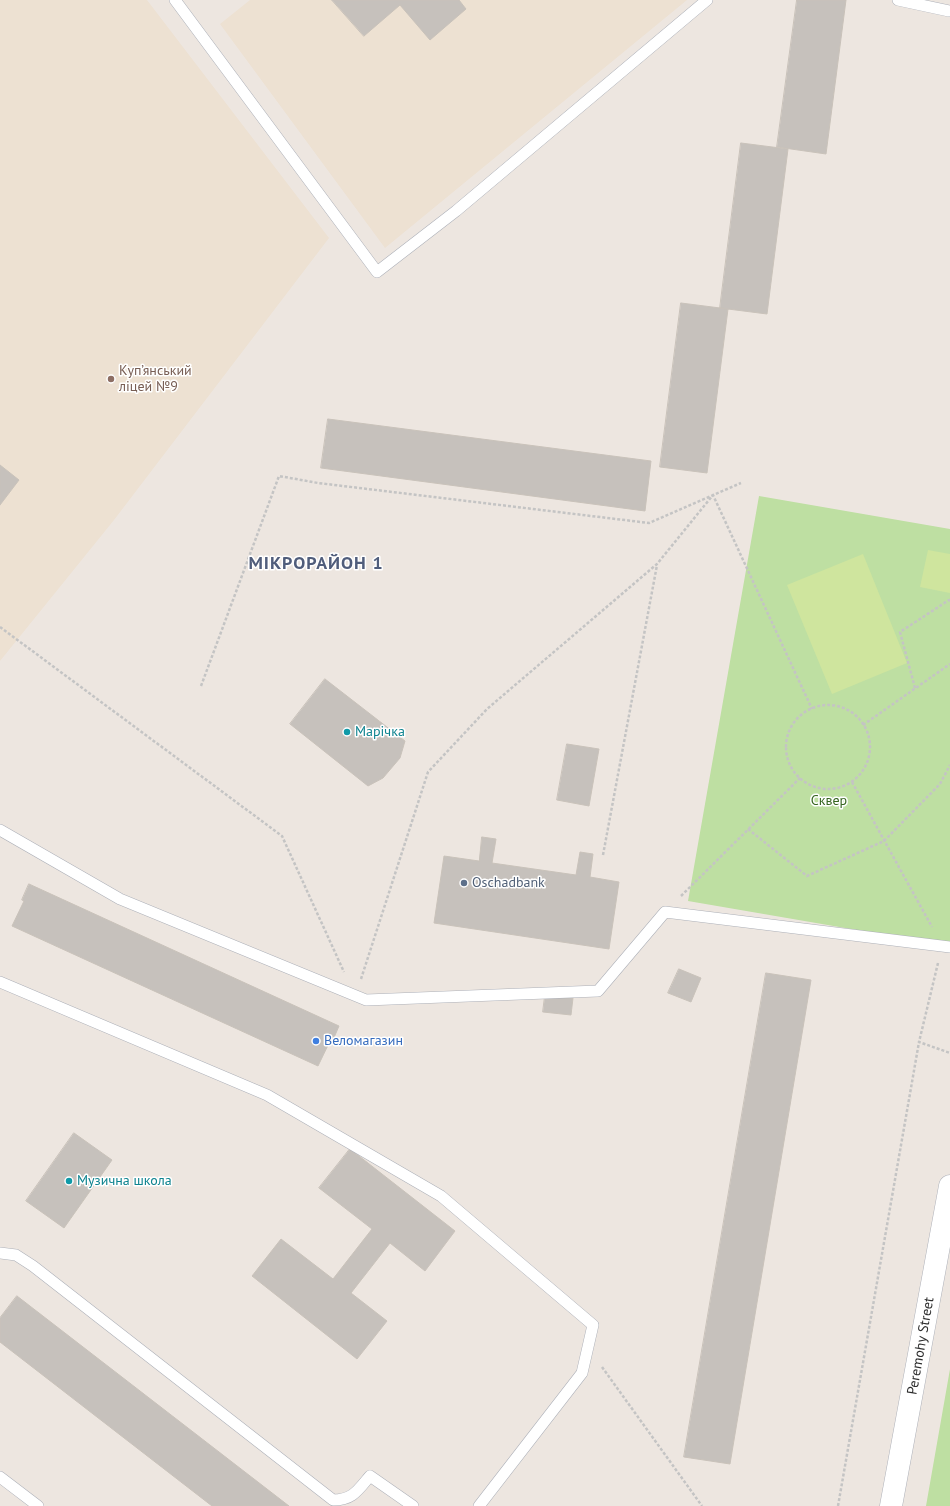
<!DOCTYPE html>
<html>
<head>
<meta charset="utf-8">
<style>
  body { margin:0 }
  canvas { display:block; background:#ede6e0 }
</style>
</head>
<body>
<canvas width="950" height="1506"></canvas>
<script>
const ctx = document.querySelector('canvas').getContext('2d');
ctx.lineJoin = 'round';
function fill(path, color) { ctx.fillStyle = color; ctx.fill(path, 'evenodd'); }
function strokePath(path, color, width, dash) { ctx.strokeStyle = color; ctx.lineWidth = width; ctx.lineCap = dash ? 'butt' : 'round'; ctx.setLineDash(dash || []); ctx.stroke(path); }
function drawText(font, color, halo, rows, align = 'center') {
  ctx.font = font + ' "PT Sans",sans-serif'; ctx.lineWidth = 3; ctx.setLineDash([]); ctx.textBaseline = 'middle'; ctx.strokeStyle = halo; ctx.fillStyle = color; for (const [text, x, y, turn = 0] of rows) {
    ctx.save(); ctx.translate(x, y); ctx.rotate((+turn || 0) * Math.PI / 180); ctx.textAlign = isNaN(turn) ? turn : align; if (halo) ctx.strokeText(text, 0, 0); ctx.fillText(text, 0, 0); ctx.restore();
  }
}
fill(new Path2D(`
  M 0,0 L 147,0 L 329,238 L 114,520 L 0,661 Z
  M 250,0 L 687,0 L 385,248 L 220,24 Z`), '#ede1d2');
fill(new Path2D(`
  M 759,496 L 950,529 L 950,946 L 688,901 Z
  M 950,1369 L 950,1506 L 926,1506 Z`), '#bedfa2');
fill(new Path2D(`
  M 928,550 L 950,554 L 950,593 L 920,587 Z
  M 863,554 L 907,663 L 832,694 L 787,585 Z`), '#cfe59e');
const building = new Path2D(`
  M 332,0 L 459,0 L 466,9 L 430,40 L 400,5 L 364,36 Z
  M 797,0 L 846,0 L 826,154 L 777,147 Z
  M 741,143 L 788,149 L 767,314 L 720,308 Z
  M 681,303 L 728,309 L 707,473 L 660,467 Z
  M 328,419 L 651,461 L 645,511 L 321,468 Z
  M 0,465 L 19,480 L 0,505 Z
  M 325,679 L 405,741 L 400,758 L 383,778 L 368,786 L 290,724 Z
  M 567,744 L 599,749 L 589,806 L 557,800 Z
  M 482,837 L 496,839 L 492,863 L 576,875 L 580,852 L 593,854 L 590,877 L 619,882 L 609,949 L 434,923 L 444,856 L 479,861 Z
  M 29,884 L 339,1026 L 333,1040 L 331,1039 L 318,1066 L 12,926 L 24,901 L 22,900 Z
  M 679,969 L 701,978 L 691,1002 L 668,993 Z
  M 766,973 L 811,980 L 730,1464 L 684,1457 Z
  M 545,996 L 573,998 L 571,1015 L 543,1012 Z
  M 74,1133 L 112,1160 L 64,1228 L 26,1201 Z
  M 350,1149 L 455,1231 L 425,1271 L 390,1243 L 351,1293 L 387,1321 L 357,1359 L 252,1276 L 281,1239 L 333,1279 L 372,1229 L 319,1188 Z
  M 17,1296 L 289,1506 L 212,1506 L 0,1342 L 0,1318 Z`);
fill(building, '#c6c1bc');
strokePath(building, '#c9c2ba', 1);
const lane = new Path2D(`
  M 175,0 L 377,272 L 456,211 L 707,0
  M 898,0 L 949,11
  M 0,830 L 120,899 L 366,1000 L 598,991 L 665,912 L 950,947
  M 0,982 L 267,1095 L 441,1196 L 593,1325 L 582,1373 L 479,1506
  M 0,1253 L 16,1255 L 33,1266 L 333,1500 C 353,1500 358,1490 370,1476 L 413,1506
  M 0,1477 L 38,1506`);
const street = new Path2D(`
  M 891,1506 L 950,1186`);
strokePath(lane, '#adb0b8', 12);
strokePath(street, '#adb0b8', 23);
strokePath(new Path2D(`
  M 0,627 L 282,836 L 344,972
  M 201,686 L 279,476 L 318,483 L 649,523 L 741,483
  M 915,688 L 900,632 L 949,600 L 950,601
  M786 747a42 42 0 1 1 84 0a42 42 0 1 1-84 0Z
  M 863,725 L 950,664
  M 852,782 L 932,927
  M 748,829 L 807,876 L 884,841 L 940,784 L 950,765
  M 603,855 L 657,565
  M 681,896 L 800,778
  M 938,963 L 919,1042 L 950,1053
  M 361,979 L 428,772 L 487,709 L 657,564 L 713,495 L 812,709
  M 602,1367 L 702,1506
  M 838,1506 L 919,1042`), '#c4c4c4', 2.5, [3, 2]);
strokePath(lane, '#fff', 11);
strokePath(street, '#fff', 22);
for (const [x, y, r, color] of [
  [111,379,4,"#8d6e63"],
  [347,732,4,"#0f9aa8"],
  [464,883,4,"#5c6f8a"],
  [316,1041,4,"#3f7fe0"],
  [69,1181,4,"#0f9aa8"]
]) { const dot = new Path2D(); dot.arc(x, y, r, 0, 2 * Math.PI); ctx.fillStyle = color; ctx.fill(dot); strokePath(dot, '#fff', 1.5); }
drawText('14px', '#785e54', '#fff', [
  ["Куп’янський",119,371],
  ["ліцей №9",119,387]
], 'left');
drawText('14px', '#0d838f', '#fff', [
  ["Марічка",355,732],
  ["Музична школа",77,1181]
], 'left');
drawText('14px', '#376621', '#fff', [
  ["Сквер",829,801]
]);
drawText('14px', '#4e5e75', '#fff', [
  ["Oschadbank",472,883]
], 'left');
drawText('14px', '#366cbe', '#fff', [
  ["Веломагазин",324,1041]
], 'left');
drawText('14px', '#2d2d2d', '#fff', [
  ["Peremohy Street",921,1346,-80]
]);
ctx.letterSpacing = '1px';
drawText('bold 18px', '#505d7b', '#fff', [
  ["МІКРОРАЙОН 1",316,564]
]);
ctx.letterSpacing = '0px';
</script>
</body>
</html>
